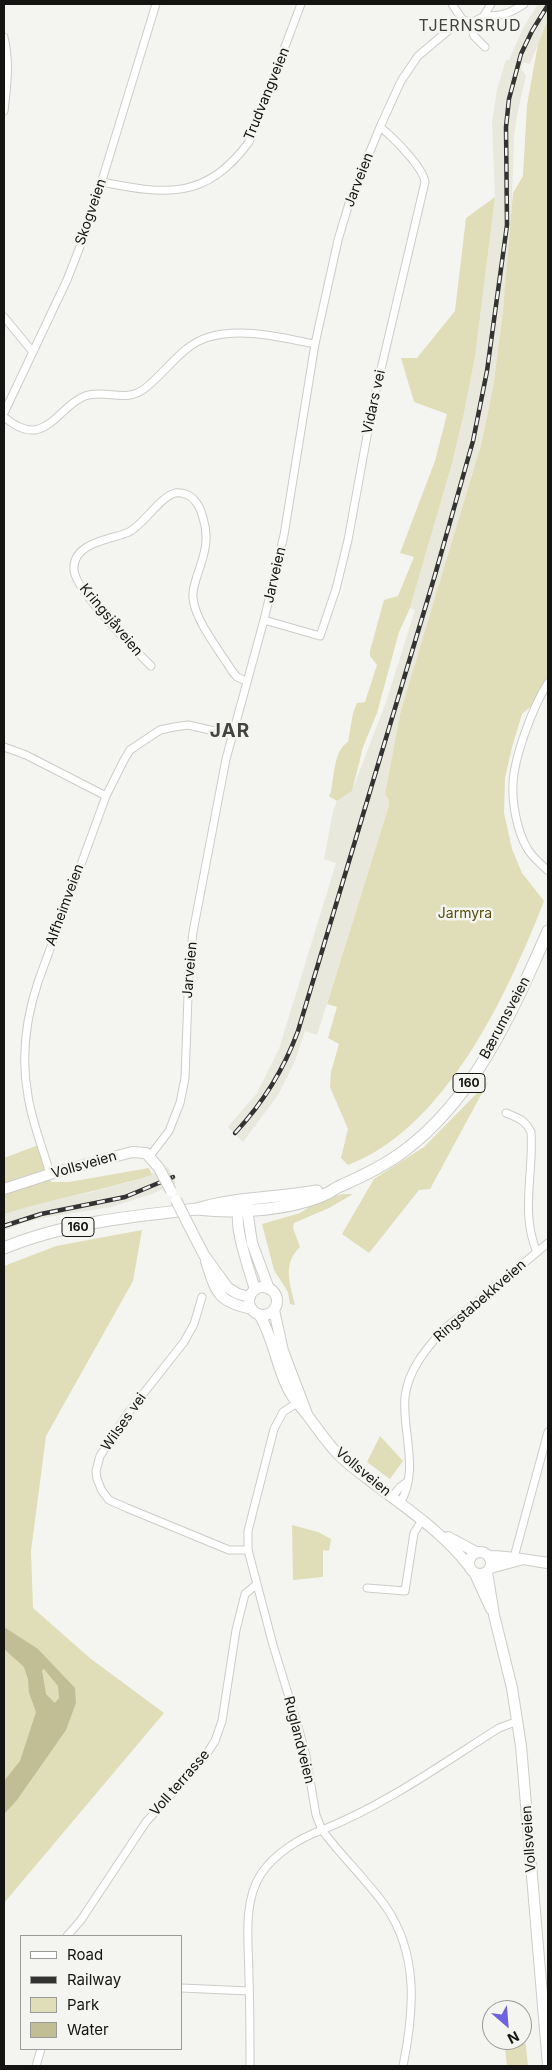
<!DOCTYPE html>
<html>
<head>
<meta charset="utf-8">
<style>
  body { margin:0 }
  #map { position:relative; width:552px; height:2070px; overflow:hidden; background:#f4f4f1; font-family:Inter,sans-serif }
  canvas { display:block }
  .frame { position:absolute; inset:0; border:5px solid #141413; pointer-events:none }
  .legend { position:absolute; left:20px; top:1935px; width:162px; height:115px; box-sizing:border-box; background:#f4f4f1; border:1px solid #9a9a98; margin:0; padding:6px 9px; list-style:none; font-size:15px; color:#141413 }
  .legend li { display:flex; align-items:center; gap:10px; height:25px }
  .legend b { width:25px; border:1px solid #9a9a98 }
  .north { position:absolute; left:482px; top:2000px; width:50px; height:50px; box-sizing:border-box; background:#f4f4f1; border:1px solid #9a9a98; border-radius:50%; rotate:153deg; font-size:14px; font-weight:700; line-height:20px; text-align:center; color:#141413 }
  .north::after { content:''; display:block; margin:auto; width:18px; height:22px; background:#6e63dd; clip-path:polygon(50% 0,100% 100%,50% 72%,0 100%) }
</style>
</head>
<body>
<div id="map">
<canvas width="552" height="2070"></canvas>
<div class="frame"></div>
<ul class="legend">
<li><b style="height:6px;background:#fff"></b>Road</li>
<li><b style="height:6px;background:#333331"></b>Railway</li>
<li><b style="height:14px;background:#e0ddb9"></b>Park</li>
<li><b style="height:14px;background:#c1be96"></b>Water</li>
</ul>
<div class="north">N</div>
</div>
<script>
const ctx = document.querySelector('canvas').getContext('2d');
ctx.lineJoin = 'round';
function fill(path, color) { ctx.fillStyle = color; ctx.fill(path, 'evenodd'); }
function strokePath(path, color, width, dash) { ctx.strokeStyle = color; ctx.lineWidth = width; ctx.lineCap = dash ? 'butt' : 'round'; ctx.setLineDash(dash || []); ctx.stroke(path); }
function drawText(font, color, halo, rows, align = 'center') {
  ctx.font = font + ' Inter,sans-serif'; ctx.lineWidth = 5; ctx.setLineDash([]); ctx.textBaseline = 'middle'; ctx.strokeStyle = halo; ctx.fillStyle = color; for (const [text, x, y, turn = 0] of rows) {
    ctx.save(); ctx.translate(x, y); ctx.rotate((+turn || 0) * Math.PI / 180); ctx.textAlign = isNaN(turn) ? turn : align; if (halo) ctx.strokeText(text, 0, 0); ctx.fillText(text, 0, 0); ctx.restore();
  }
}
fill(new Path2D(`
  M 538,4 L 548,4 L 548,19 L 530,64 L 523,62 L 521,68 L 526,76 L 517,115 L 514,137 L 511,231 L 503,311 L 493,388 L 481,445 L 401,710 L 386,797 L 389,800 L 389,805 L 317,1035 L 305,1031 L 294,1063 L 278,1095 L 243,1142 L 228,1127 L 257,1093 L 279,1049 L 336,863 L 324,859 L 333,811 L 337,801 L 352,791 L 386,702 L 415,610 L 410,608 L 451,467 L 463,418 L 475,357 L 495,197 L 492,122 L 497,89 L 506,60 L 509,60 L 523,28 Z
  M 168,1167 L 176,1183 L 152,1194 L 111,1207 L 48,1217 L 23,1223 L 4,1231 L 4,1214 L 44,1201 L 88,1193 L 130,1182 Z`), '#e9e8dd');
fill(new Path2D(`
  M 548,19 L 548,695 L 545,694 L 522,714 L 512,747 L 505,778 L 504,813 L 512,849 L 522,873 L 544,901 C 508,993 446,1128 348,1165 L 341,1158 L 348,1129 L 330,1087 L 331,1072 L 339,1044 L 328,1038 L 337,1007 L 327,1004 L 389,805 L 389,800 L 385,795 L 401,710 L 481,445 L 493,388 L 503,311 L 513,193 L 523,176 L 527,105 L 538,44 Z
  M 495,197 L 475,357 L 463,418 L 451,467 L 410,608 L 399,632 L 377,713 L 363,747 L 352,791 L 337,801 L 329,796 L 331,792 C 334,777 334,750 348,742 L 353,713 L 357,703 L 365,702 L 377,665 L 370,656 L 370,651 L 384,600 L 398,596 L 414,557 L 400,553 L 435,461 L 447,414 L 414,402 L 401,358 L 417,358 L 455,311 L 466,218 Z
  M 488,1082 L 430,1189 L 419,1190 L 369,1253 L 342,1234 L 374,1179 L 424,1147 Z
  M 41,1144 L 51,1182 L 69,1182 L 149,1168 L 152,1175 C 102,1191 53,1198 4,1214 L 4,1158 Z
  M 342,1194 L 353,1194 L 329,1208 L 294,1223 L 293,1228 L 300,1247 C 282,1264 290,1283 295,1305 L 290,1304 L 288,1292 L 274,1270 L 262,1224 L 300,1213 L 317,1202 Z
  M 142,1230 L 133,1281 L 46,1436 L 31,1551 L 33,1608 L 91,1659 L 164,1713 L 4,1903 L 4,1266 L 56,1246 Z
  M 380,1436 L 403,1461 L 390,1479 L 367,1462 Z
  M 292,1525 L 318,1532 L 331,1539 L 329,1551 L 323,1550 L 323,1577 L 293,1580 Z
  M 525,2037 L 528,2066 L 507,2066 L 504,2040 L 522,2040 L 522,2038 Z`), '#e0ddb9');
fill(new Path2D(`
  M 4,1627 L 38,1649 L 75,1688 L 76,1703 L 66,1730 L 17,1800 L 4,1814 L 4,1781 L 20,1761 L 36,1712 L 29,1693 L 28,1679 L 24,1667 L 4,1649 ZM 44,1669 L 58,1686 L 59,1698 L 55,1703 L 46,1694 L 42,1670 Z`), '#c1be96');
const minor = new Path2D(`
  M 452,4 L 462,19 L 471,23 L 483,17 L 491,4
  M 485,15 C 500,18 512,12 524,4
  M 471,23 L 474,36 L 485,47
  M 4,37 C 10,61 7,86 4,111
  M 102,182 C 166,195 206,200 249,142 L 301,4
  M 4,317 L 32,351
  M 4,413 L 67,280 L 88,226 L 156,4
  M 4,417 C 13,424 23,431 35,430 C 55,426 66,403 85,396 C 105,389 126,403 144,389 C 167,372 181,345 209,337 C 243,327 282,338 315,344
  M 264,620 L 320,636 L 336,589 L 348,540 L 373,403 L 425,182 C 423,167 392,136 380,127
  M 151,666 C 135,650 75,590 74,570 C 72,542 111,540 129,532 C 144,524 160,497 175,493 C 182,492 191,495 195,501 C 200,506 201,511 203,518 C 210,539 204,556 197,576 C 195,583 192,591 193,598 C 195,621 220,651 232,671 L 237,677 L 246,681
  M 4,747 L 26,755 L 106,796
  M 547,870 C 540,863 531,856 527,848 C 517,831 512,803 513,784 C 514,757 533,706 548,683
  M 506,1113 C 519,1118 525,1120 531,1132 C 534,1172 520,1214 537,1252
  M 150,1156 L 169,1131 L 180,1103 L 185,1078 L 189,969 L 193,932 L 226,759 L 264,620 L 284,535 L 315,344 L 338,240 L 350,200 L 380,127 L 401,81 L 418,56 L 462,19
  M 50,1174 C 43,1148 32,1123 28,1096 C 21,1058 26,1018 38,982 L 106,796 L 124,760 L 130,750 L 160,730 L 174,727 L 188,725 L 232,735
  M 202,1297 L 194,1324 L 184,1342 L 128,1413 L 100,1456 L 96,1471 L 97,1479 L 102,1491 L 109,1500 L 127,1508 L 229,1550 L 248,1550
  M 392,1497 L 400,1487 L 408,1481
  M 400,1503 C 420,1471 402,1432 405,1397 C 408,1370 426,1349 443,1330 L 548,1243
  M 513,1561 L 548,1432
  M 367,1588 L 405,1591 L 414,1533 L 422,1520
  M 67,1936 L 81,1920 L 146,1822 L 204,1758 L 215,1741 L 222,1721 L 236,1630 L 245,1594 L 257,1584
  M 181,1988 L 249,1991
  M 36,2066 L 41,2049
  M 250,2066 C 250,2037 250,2008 249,1978 C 249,1945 242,1903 261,1874 C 275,1853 300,1838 322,1830 L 316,1815 L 306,1756 L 297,1723 L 273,1645 L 248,1550 L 248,1531 L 274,1429 L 283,1412 L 300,1401
  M 403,2066 C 414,2012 419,1955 386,1907 C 367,1880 342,1857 322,1830 C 385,1805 442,1764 499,1728 L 518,1721`);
const secondary = new Path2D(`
  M 4,1189 L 50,1174 L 132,1152 L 146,1153 L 159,1168
  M 246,1203 L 252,1243 L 269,1289
  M 241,1205 C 230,1219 250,1271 255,1290
  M 188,1224 L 204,1255 L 228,1288 L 238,1294 L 250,1297
  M 206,1261 C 216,1293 218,1302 252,1309
  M249 1301a14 14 0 1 1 28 0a14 14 0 1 1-28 0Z
  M 274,1310 L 283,1351 L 307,1414
  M 259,1314 C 272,1335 275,1359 285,1382 C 292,1399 297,1402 308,1416 C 317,1428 325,1440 336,1452 C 348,1465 363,1475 377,1486 C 409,1510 443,1533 468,1565
  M 448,1537 L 476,1552
  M469 1563a11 11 0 1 1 22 0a11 11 0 1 1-22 0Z
  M 488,1556 C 509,1556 528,1560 548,1563
  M 490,1568 L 520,1560
  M 487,1572 L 494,1615 L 512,1688 L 521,1746 L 548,2065
  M 475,1574 L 491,1609`);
const primary = new Path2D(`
  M 197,1209 C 237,1214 292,1210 328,1193 C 332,1191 334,1189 338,1187 C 361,1177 384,1166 404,1151 C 476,1097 513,1010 548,931
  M 4,1248 C 64,1223 133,1216 197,1209 C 236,1197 277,1198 317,1191`);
strokePath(minor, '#ccccc9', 9);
strokePath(secondary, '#ccccc9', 12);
strokePath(primary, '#ccccc9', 13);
strokePath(minor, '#fff', 7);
strokePath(secondary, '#fff', 10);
strokePath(primary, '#fff', 11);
const rail = new Path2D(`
  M 235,1133 C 263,1103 284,1069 298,1031 L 435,575 L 473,441 L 487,371 L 507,225 L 506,127 L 509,99 L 521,54 L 532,31 L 548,5
  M 4,1226 L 41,1214 L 125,1197 L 173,1177`);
strokePath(rail, '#333331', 4.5);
strokePath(rail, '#f4f4f1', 2.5, [8]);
const secondaryBridge = new Path2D(`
  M 159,1168 L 171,1191
  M 176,1200 L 188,1224`);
strokePath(secondaryBridge, '#ccccc9', 12, []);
strokePath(secondaryBridge, '#fff', 10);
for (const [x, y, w] of [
  [469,1083,32],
  [78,1227,32]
]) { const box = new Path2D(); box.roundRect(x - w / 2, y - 9.5, w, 19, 4); ctx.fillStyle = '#f4f4f1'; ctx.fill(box); strokePath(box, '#141413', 1); }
drawText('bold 12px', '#141413', null, [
  ["160",469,1083],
  ["160",78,1227]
]);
drawText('14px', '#141413', '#f4f4f1', [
  ["Trudvangveien",267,94,-68],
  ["Jarveien",359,180,-69],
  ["Skogveien",91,212,-71],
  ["Vidars vei",374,402,-78],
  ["Jarveien",275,575,-77],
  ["Kringsjåveien",111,620,50],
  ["Alfheimveien",65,905,-70],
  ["Jarveien",190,970,-85],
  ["Bærumsveien",505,1018,-62],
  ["Vollsveien",84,1165,-16],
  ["Ringstabekkveien",480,1301,-41],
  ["Wilses vei",124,1422,-55],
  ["Vollsveien",363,1472,40],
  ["Ruglandveien",299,1740,76],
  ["Voll terrasse",180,1783,-49],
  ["Vollsveien",529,1839,-94]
]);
drawText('14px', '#57500c', '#f4f4f1', [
  ["Jarmyra",465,914]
]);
ctx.letterSpacing = '1px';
drawText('16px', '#434340', '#f4f4f1', [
  ["TJERNSRUD",470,26]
]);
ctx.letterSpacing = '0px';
ctx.letterSpacing = '1px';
drawText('bold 19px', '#434340', '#f4f4f1', [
  ["JAR",230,731]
]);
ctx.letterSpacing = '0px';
</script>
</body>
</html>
